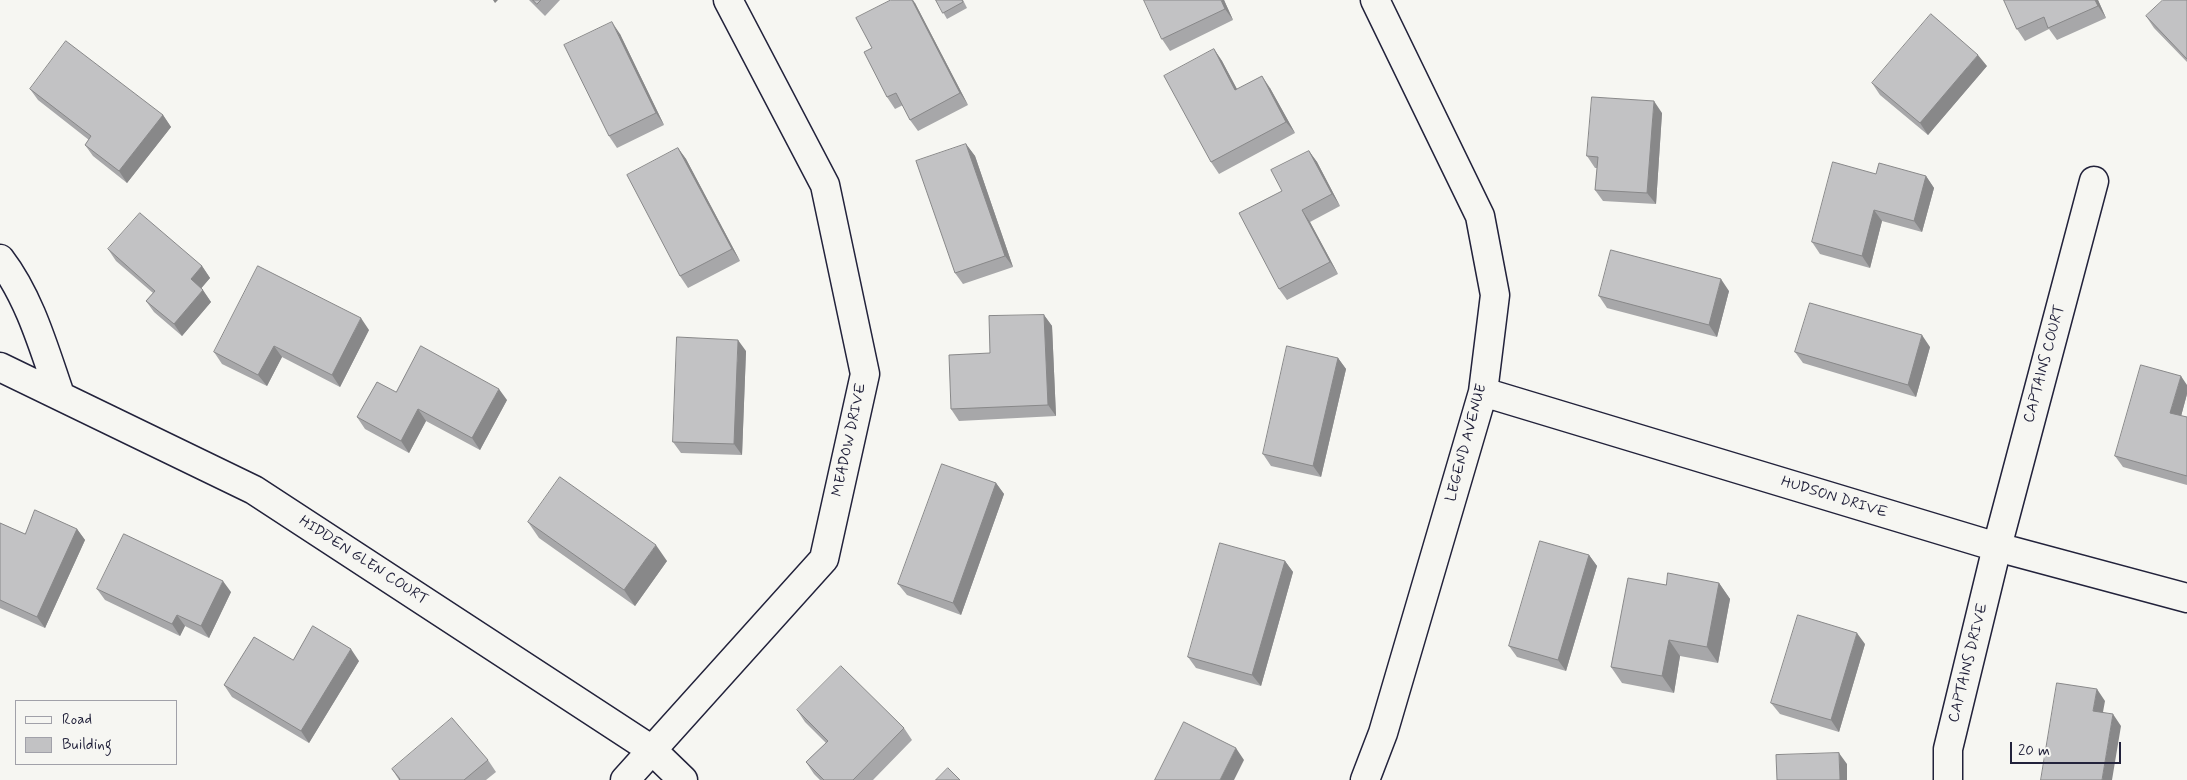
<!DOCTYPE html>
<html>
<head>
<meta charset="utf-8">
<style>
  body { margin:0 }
  #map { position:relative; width:2187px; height:780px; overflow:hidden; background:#f6f6f2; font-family:Mynerve,sans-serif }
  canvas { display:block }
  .legend { position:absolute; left:15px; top:700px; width:162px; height:65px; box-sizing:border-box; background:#f6f6f2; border:1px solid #a1a1a9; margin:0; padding:6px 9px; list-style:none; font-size:15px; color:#22223b }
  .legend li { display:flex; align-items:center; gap:10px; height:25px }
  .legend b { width:25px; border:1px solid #a1a1a9 }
  .scale { position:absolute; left:2010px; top:742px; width:111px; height:22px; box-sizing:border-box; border:2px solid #22223b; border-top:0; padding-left:6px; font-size:15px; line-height:18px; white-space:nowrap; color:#22223b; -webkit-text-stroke:4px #f6f6f2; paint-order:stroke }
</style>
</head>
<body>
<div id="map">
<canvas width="2187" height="780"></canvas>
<ul class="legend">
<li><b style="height:6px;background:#f6f6f2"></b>Road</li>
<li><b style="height:14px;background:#c2c2c4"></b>Building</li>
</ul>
<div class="scale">20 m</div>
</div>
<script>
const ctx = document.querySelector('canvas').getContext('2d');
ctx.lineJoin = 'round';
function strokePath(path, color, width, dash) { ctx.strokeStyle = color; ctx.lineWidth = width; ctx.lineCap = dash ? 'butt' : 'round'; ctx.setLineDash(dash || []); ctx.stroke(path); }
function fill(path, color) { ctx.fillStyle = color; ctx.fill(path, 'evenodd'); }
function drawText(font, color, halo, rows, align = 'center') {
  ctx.font = font + ' Mynerve,sans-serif'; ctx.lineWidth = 4.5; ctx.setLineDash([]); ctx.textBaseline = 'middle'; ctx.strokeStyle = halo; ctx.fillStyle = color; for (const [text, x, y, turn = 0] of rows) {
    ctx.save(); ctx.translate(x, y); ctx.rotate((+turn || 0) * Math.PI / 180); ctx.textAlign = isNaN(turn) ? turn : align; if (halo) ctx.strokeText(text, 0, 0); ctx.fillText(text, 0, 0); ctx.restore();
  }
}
const minor = new Path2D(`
  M 0,259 C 30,298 44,349 60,395
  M 0,367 L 254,490 L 652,750 L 683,780
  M 1483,392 L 1997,547 L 2187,598
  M 625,780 L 824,559 L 865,374 L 825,185 L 728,0
  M 1365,780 L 1383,733 L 1483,392 L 1495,295 L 1480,216 L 1375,0
  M 1948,780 L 1948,749 L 1997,547 L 2094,181`);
strokePath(minor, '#22223b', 31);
strokePath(minor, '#f6f6f2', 28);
fill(new Path2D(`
  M 529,0 L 560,0 L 545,16 Z
  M 936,0 L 963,0 L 967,8 L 947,19 Z
  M 1224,0 L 1233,20 L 1170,51 L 1162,39 Z
  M 2004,0 L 2098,0 L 2106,18 L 2057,40 L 2049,29 L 2025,41 L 2017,29 Z
  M 2187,0 L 2187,62 L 2154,28 L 2146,16 Z
  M 915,3 L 968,105 L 918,131 L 910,120 L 903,105 L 895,109 L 887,97 L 872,48 Z
  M 620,34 L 664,125 L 617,148 L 609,136 Z
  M 1214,49 L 1222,61 L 1237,90 L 1270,88 L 1295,133 L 1219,174 L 1211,162 Z
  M 1987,66 L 1928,135 L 1880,95 L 1872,83 Z
  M 30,89 L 163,115 L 171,127 L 127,183 L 93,156 L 85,145 L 89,140 L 38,100 Z
  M 1662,113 L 1656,204 L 1603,201 L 1595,190 L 1597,168 L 1595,168 L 1587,156 Z
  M 966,144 L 975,156 L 1013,267 L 963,284 L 955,273 Z
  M 678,148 L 686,159 L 740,261 L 688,288 L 680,276 Z
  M 1309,151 L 1317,162 L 1340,206 L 1310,222 L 1338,274 L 1287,300 L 1279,289 L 1282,191 Z
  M 1876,174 L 1926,176 L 1934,188 L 1922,232 L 1882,221 L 1870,268 L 1820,254 L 1812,242 Z
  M 108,249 L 202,266 L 210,278 L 201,288 L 211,302 L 182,336 L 154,312 L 146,301 L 153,293 L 116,261 Z
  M 1729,291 L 1717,337 L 1607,308 L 1599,296 Z
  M 1044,315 L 1052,326 L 1056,416 L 959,421 L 951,409 L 990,353 Z
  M 369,330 L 340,387 L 282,357 L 267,386 L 222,364 L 214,352 Z
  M 1930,347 L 1916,397 L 1803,363 L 1795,352 Z
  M 746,351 L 742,455 L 681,453 L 673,442 Z
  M 1338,358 L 1346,369 L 1321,477 L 1271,466 L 1263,454 Z
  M 396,392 L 507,400 L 480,450 L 426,421 L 409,453 L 365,429 L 357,417 Z
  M 2187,394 L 2181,416 L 2187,417 L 2187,485 L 2123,467 L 2115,456 Z
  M 996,483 L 1004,494 L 961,615 L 907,595 L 898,584 Z
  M 528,522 L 667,561 L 635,606 L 539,538 Z
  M 0,523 L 25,534 L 77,529 L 85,540 L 45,628 L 0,608 Z
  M 1589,555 L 1597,566 L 1566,671 L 1517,657 L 1509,646 Z
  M 1285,561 L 1293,572 L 1261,686 L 1196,668 L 1188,657 Z
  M 1719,583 L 1730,599 L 1718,663 L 1680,656 L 1674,693 L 1622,683 L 1611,667 L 1666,585 Z
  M 97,589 L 231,592 L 209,638 L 185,626 L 180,636 L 105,600 Z
  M 1865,644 L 1839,732 L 1780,714 L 1771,703 Z
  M 359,661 L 309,743 L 232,697 L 224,685 Z
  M 797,710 L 904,728 L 912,740 L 873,780 L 820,780 L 814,774 L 806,762 L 826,743 L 805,722 Z
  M 488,760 L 496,772 L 486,780 L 399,780 L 392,769 Z`), '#a7a7a9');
fill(new Path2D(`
  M 493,0 L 498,0 L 495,3 Z
  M 912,0 L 913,0 L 915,3 L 968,105 L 960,93 Z
  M 1221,0 L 1224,0 L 1233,20 L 1225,9 Z
  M 2095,0 L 2098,0 L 2106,18 L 2098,6 Z
  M 612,22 L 620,34 L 664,125 L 656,113 Z
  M 1214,49 L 1222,61 L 1244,102 L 1235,90 Z
  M 1978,55 L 1987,66 L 1928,135 L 1920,123 Z
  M 1262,76 L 1270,88 L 1295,133 L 1286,122 Z
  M 1654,101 L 1662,113 L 1656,204 L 1647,193 Z
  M 163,115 L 171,127 L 127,183 L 119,171 Z
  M 966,144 L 975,156 L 1013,267 L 1005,256 Z
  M 678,148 L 686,159 L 740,261 L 732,249 Z
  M 1309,151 L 1317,162 L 1340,206 L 1332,194 Z
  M 1926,176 L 1934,188 L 1922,232 L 1914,221 Z
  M 1302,210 L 1310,222 L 1338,274 L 1330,262 Z
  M 1874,210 L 1882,221 L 1870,268 L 1862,256 Z
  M 202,266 L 210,278 L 199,291 L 191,279 Z
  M 1721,279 L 1729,291 L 1717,337 L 1709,325 Z
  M 203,290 L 211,302 L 182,336 L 174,324 Z
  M 1044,315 L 1052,326 L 1056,416 L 1048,405 Z
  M 361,318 L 369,330 L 340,387 L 332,375 Z
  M 1922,335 L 1930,347 L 1916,397 L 1908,385 Z
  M 738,340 L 746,351 L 742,455 L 734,444 Z
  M 274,346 L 282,357 L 267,386 L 258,375 Z
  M 1338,358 L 1346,369 L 1321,477 L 1313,466 Z
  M 2181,376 L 2187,385 L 2187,394 L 2179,424 L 2170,413 Z
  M 499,389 L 507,400 L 480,450 L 472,438 Z
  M 418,409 L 426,421 L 409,453 L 401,441 Z
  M 996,483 L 1004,494 L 961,615 L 953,603 Z
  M 77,529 L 85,540 L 45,628 L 37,617 Z
  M 656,545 L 667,561 L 635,606 L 624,590 Z
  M 1589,555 L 1597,566 L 1566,671 L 1558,660 Z
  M 1285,561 L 1293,572 L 1261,686 L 1252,675 Z
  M 223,581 L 231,592 L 209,638 L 201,626 Z
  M 1719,583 L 1730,599 L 1718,663 L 1707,647 Z
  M 177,615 L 185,626 L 180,636 L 172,624 Z
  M 1857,633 L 1865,644 L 1839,732 L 1831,720 Z
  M 1669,640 L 1680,656 L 1674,693 L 1662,676 Z
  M 351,649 L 359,661 L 309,743 L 301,731 Z
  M 2097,689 L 2105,701 L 2101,723 L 2093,711 Z
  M 2113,714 L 2121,726 L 2112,780 L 2102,780 Z
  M 1236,748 L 1244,760 L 1234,780 L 1220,780 Z
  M 1839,753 L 1847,764 L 1847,780 L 1840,780 Z`), '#888889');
const building = new Path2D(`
  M 533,0 L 541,0 L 537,4 Z
  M 891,0 L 912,0 L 960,93 L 910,120 L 896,93 L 887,97 L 864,52 L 872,48 L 856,18 Z
  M 936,0 L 962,0 L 963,2 L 943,13 Z
  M 1144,0 L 1221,0 L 1225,9 L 1162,39 Z
  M 2004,0 L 2095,0 L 2098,6 L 2048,28 L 2044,17 L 2017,29 Z
  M 2163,0 L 2187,0 L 2187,59 L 2146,16 Z
  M 1931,14 L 1978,55 L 1920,123 L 1872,83 Z
  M 612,22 L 656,113 L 609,136 L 564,45 Z
  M 66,41 L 163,115 L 119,171 L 85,145 L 91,136 L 30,89 Z
  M 1214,49 L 1235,90 L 1262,76 L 1286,122 L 1211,162 L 1164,76 Z
  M 1592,97 L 1654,101 L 1647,193 L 1595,190 L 1598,157 L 1587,156 Z
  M 966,144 L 1005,256 L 955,273 L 916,161 Z
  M 678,148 L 732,249 L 680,276 L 627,175 Z
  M 1309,151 L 1332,194 L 1302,210 L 1330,262 L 1279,289 L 1239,213 L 1282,191 L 1271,170 Z
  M 1833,162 L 1876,174 L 1879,163 L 1926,176 L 1914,221 L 1874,210 L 1862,256 L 1812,242 Z
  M 140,213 L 202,266 L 191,279 L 203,290 L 174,324 L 146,301 L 155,291 L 108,249 Z
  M 1611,250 L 1721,279 L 1709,325 L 1599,296 Z
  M 258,266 L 361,318 L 332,375 L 274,346 L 258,375 L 214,352 Z
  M 1810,303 L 1922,335 L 1908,385 L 1795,352 Z
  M 1044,315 L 1048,405 L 951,409 L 949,355 L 990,353 L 989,316 Z
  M 677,337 L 738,340 L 734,444 L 673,442 Z
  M 421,346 L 499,389 L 472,438 L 418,409 L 401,441 L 357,417 L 377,382 L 396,392 Z
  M 1287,346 L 1338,358 L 1313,466 L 1263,454 Z
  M 2141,365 L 2181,376 L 2170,413 L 2187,417 L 2187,476 L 2115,456 Z
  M 942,464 L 996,483 L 953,603 L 898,584 Z
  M 560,477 L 656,545 L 624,590 L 528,522 Z
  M 35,510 L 77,529 L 37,617 L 0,600 L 0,523 L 25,534 Z
  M 124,534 L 223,581 L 201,626 L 177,615 L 172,624 L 97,589 Z
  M 1540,541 L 1589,555 L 1558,660 L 1509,646 Z
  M 1220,543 L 1285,561 L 1252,675 L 1188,657 Z
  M 1668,573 L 1719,583 L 1707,647 L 1669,640 L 1662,676 L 1611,667 L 1628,578 L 1666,585 Z
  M 1798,615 L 1857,633 L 1831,720 L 1771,703 Z
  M 313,626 L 351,649 L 301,731 L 224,685 L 254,637 L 293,660 Z
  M 841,666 L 904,728 L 853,780 L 824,780 L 806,762 L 828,741 L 797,710 Z
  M 2057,683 L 2097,689 L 2093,711 L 2113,714 L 2102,780 L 2041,780 Z
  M 452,718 L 488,760 L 464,780 L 399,780 L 400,779 L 392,769 Z
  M 1184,722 L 1236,748 L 1220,780 L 1155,780 Z
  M 1839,753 L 1840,780 L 1777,780 L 1776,755 Z
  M 948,768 L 960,780 L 936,780 Z`);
fill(building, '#c2c2c4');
strokePath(building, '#888889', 1);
drawText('15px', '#22223b', '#f6f6f2', [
  ["CAPTAINS COURT",2045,364,-75],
  ["MEADOW DRIVE",850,440,-78],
  ["LEGEND AVENUE",1467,443,-75],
  ["HUDSON DRIVE",1834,498,17],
  ["HIDDEN GLEN COURT",363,561,33],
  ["CAPTAINS DRIVE",1969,663,-76]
]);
</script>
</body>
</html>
